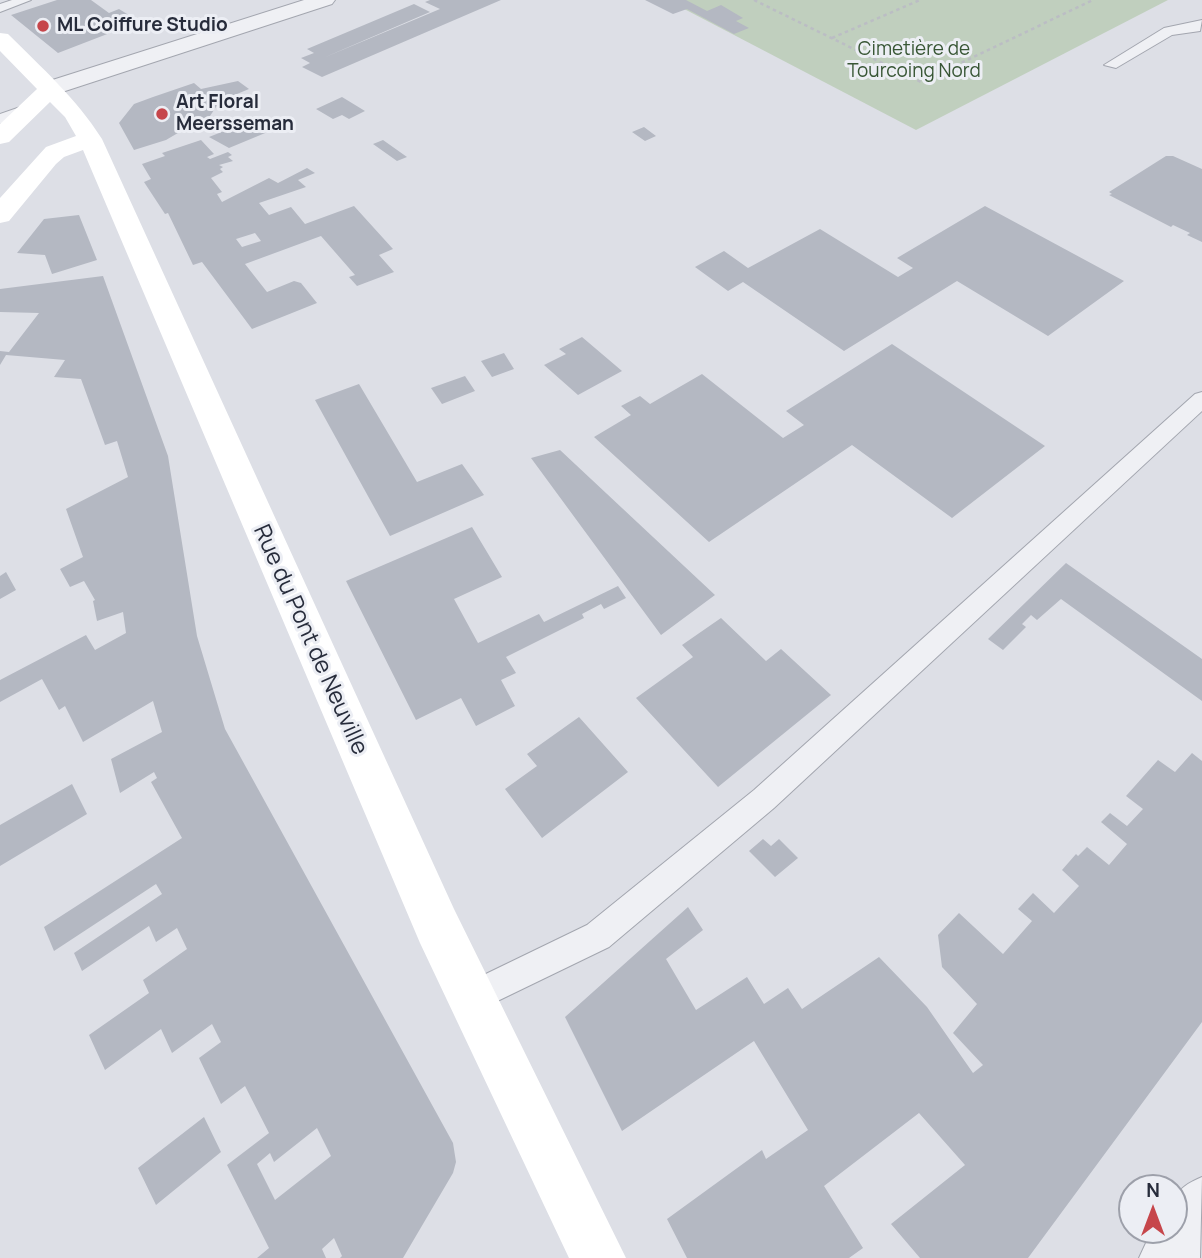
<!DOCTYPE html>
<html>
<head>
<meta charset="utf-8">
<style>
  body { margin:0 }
  #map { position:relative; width:1202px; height:1258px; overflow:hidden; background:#dddfe6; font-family:Manrope,sans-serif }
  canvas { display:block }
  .north { position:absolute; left:1118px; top:1174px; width:70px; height:70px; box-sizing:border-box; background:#eceef4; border:2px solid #9da0aa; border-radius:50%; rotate:0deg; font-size:19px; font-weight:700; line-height:28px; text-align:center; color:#272c3b }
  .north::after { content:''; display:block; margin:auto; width:24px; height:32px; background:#c6464b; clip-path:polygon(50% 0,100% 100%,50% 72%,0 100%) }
</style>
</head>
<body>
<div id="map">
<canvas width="1202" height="1258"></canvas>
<div class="north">N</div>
</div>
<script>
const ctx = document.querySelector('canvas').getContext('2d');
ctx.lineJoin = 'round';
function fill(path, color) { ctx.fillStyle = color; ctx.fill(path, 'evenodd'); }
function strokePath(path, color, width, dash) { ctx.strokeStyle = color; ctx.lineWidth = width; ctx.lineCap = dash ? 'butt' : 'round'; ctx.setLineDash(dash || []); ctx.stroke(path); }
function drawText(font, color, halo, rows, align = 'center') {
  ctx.font = font + ' Manrope,sans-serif'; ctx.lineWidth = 6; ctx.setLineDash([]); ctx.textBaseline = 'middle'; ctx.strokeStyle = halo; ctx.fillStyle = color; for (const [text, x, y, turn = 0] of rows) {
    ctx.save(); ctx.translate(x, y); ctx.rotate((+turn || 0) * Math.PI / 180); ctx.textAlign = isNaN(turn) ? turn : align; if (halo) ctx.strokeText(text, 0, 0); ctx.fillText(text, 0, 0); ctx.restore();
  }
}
fill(new Path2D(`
  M 667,0 L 1168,0 L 916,130 Z`), '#c0cfbe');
fill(new Path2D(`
  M 57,0 L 91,0 L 109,13 L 119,9 L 140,22 L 158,18 L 161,21 L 130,29 L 128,26 L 58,53 L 11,15 Z
  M 430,0 L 501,0 L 322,77 L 302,67 L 310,63 L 301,58 L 314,53 L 307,49 L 414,4 L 430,12 L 323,58 L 440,9 L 425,2 Z
  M 645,0 L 686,0 L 707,11 L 721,5 L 743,18 L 736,21 L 749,28 L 734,34 L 687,9 L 673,14 Z
  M 238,81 L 249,89 L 220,101 L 204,125 L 188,127 L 166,140 L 134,150 L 119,123 L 134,104 L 153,97 L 194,83 L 201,89 Z
  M 342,97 L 365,111 L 349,119 L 342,115 L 333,119 L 316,109 Z
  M 252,120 L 270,131 L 229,148 L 209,137 Z
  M 644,127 L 656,136 L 645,141 L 632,132 Z
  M 201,140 L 214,154 L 207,157 L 210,159 L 228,152 L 232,155 L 228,157 L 233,161 L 219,165 L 223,167 L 220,169 L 223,172 L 211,178 L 222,192 L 217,194 L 222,202 L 269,178 L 278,183 L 307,168 L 315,173 L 298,180 L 306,187 L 259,203 L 269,215 L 291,207 L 305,224 L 354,206 L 393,249 L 379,255 L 394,272 L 357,286 L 349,277 L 355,275 L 321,236 L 245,264 L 267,292 L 294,281 L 301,283 L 317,303 L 252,329 L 202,262 L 193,265 L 168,213 L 165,214 L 144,182 L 151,179 L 142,164 L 165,156 L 162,153 ZM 255,233 L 261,241 L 242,247 L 236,239 Z
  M 383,140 L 407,157 L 397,161 L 373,144 Z
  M 1166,156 L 1173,156 L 1202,169 L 1202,242 L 1187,235 L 1190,233 L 1173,225 L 1171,227 L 1109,195 L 1112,194 L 1109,192 Z
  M 985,206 L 1124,281 L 1048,336 L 957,281 L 844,351 L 743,282 L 728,291 L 695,267 L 724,251 L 748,268 L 820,229 L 898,277 L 913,268 L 897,258 Z
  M 79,215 L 97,260 L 52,274 L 45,255 L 17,253 L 44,219 Z
  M 103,276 L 168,456 L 197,636 L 225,729 L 453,1143 L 456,1162 L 453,1173 L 403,1258 L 340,1258 L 342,1256 L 334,1238 L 322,1249 L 326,1258 L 257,1258 L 269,1248 L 227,1165 L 269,1133 L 245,1086 L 221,1104 L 199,1058 L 221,1042 L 212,1024 L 172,1053 L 161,1029 L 105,1070 L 89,1035 L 149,993 L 143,980 L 187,949 L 177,928 L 156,942 L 149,926 L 82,971 L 74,953 L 162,894 L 156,884 L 54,951 L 44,927 L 182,838 L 151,782 L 157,778 L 154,772 L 120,793 L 111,759 L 162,732 L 153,701 L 83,742 L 65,706 L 59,710 L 42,679 L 0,702 L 0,680 L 86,635 L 95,650 L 126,633 L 123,612 L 97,621 L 93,601 L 95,600 L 84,581 L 70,587 L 60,569 L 83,557 L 66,509 L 128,477 L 117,441 L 105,445 L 81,379 L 54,377 L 65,360 L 6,355 L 0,365 L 0,351 L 9,352 L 39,313 L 0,312 L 0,289 ZM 317,1128 L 331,1156 L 275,1200 L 257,1164 L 270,1153 L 274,1162 Z
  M 582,337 L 622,371 L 578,395 L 544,365 L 566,354 L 559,349 Z
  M 892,344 L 1045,446 L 952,518 L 852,445 L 709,542 L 594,437 L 631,415 L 621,406 L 640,396 L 650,404 L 702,374 L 783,438 L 804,425 L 786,411 Z
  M 504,353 L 514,369 L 492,377 L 481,361 Z
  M 465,376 L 475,391 L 442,404 L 431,388 Z
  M 359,384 L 417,482 L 462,464 L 484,495 L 390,536 L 315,400 Z
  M 560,450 L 715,595 L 661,635 L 531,458 Z
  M 472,527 L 502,577 L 454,599 L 478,643 L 539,614 L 544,622 L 618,586 L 626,598 L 604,609 L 601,604 L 582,614 L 584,618 L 506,657 L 516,673 L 501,680 L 515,706 L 476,726 L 461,698 L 416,720 L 346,581 Z
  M 1066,563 L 1202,659 L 1202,701 L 1061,599 L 1037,620 L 1031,615 L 1022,624 L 1026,627 L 1003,650 L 988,639 Z
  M 6,572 L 16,590 L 0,599 L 0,576 Z
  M 721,618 L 766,661 L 781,649 L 831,695 L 718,787 L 636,698 L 693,657 L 682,645 Z
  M 579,717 L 628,772 L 542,838 L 505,789 L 537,766 L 527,754 Z
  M 1192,753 L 1202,761 L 1202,1022 L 1028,1258 L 920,1258 L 891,1224 L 965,1165 L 919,1113 L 824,1186 L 863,1248 L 849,1258 L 687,1258 L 667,1219 L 762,1150 L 766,1159 L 808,1130 L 754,1041 L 622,1131 L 565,1017 L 688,907 L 703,930 L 666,959 L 696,1010 L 747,977 L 764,1004 L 788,988 L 802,1009 L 879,957 L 927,1007 L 973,1073 L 983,1065 L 953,1033 L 977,1004 L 942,967 L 938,935 L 959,913 L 1003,954 L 1032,921 L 1018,909 L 1033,893 L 1054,913 L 1079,886 L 1062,870 L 1076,854 L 1078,856 L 1087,847 L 1109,865 L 1127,844 L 1101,822 L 1110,813 L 1127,826 L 1143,809 L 1126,796 L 1158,760 L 1175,772 Z
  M 72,784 L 87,814 L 0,866 L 0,825 Z
  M 763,839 L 771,846 L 779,839 L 798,858 L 775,877 L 749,851 Z
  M 204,1117 L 221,1152 L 156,1205 L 138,1168 Z`), '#b4b8c2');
const lane = new Path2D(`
  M 12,0 L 31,0 L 0,12 L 0,4 Z
  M 1202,20 L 1200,31 L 1172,35 L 1116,68 L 1104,65 L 1164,28 Z
  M 26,105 L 31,106 L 31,112 L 0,124 L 0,114 Z
  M 1202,392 L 1202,411 L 774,808 L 609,947 L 483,1008 L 472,1013 L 461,1008 L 456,997 L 461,986 L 587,925 L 754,790 L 1195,394 Z`);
const street = new Path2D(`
  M 304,0 L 335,0 L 332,4 L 59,93 L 51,95 L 40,88 L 43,83 Z
  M 1202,1177 L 1200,1258 L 1139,1258 L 1152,1230 L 1174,1230 C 1174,1199 1171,1190 1202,1177 Z`);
strokePath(lane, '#a3a6af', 2);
strokePath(street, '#a3a6af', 2);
strokePath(new Path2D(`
  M 754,0 L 921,82 L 1093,0
  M 832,38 L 920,0`), '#bbbdc4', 2.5, [3.5, 3.5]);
fill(lane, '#eff0f4');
fill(street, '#eff0f4');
fill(new Path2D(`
  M 0,33 L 8,34 C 42,68 76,98 102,139 L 454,909 L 626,1258 L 569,1258 L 420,943 L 83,150 L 64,157 L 56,164 L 9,221 L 0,223 L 0,198 L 46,147 L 76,136 L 65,117 L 50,102 L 9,142 L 0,144 L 0,124 L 37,89 L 0,51 Z`), '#fff');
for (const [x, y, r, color] of [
  [43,26,7,"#c6464b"],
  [162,114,7,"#c6464b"]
]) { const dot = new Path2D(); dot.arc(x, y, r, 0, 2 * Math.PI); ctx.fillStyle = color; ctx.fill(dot); strokePath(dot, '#eceef4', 2.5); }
drawText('bold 19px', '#272c3b', '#eceef4', [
  ["ML Coiffure Studio",57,26],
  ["Art Floral",176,103],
  ["Meersseman",176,125]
], 'left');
drawText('19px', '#385635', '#eceef4', [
  ["Cimetière de",914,50],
  ["Tourcoing Nord",914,72]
]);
drawText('23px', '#272c3b', '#eceef4', [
  ["Rue du Pont de Neuville",310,640,66]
]);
</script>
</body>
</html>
